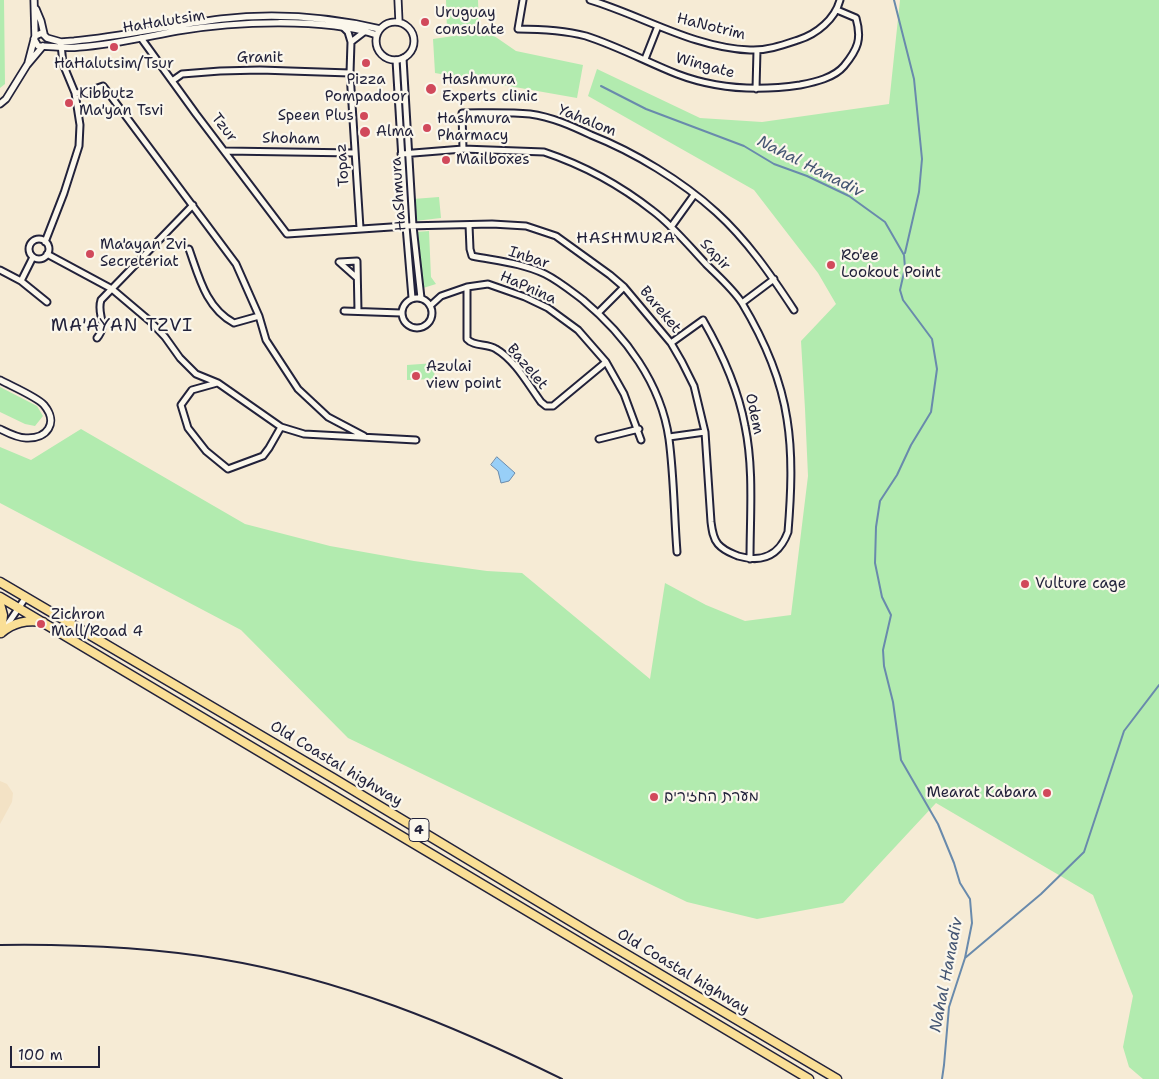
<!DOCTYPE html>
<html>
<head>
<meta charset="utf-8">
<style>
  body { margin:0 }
  #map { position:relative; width:1159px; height:1079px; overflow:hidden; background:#f6ebd5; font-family:"Shantell Sans",sans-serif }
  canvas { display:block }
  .scale { position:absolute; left:10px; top:1046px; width:90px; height:22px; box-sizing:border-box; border:2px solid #22223b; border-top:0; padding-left:6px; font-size:15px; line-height:18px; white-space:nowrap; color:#22223b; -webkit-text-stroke:4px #fbf7ec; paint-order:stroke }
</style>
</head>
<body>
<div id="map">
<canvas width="1159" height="1079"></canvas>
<div class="scale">100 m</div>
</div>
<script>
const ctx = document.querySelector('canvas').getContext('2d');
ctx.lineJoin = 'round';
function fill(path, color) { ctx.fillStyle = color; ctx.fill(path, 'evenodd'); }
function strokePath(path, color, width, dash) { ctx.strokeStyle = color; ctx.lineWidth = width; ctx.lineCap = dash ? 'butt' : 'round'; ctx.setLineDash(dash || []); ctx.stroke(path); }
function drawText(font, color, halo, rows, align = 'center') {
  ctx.font = font + ' "Shantell Sans","Playpen Sans Hebrew",sans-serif'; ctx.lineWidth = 4.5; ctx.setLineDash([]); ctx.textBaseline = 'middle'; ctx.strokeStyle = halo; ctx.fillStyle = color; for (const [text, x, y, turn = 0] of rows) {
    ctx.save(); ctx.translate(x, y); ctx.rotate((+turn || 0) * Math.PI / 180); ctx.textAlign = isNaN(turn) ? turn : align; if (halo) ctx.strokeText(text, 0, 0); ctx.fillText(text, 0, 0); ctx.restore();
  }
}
fill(new Path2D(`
  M 0,781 L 7,784 L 13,793 L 12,802 L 0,824 Z`), '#f3e2c5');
fill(new Path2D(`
  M 0,0 L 4,0 L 5,84 L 0,88 Z
  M 446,0 L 478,0 L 479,30 L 447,31 Z
  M 900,0 L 1159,0 L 1159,1079 L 1143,1079 L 1129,1067 L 1123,1047 L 1133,996 L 1093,895 L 936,803 L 843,903 L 757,919 L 687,902 L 348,738 L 241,630 L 0,503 L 0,447 L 31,460 L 81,429 L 245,524 L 330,546 L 414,561 L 487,571 L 522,573 L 650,679 L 665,583 L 706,605 L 745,621 L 791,615 L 808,476 L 805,409 L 801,341 L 836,304 L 818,273 L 754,190 L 588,96 L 597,69 L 700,118 L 762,122 L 889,104 Z
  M 487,31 L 516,51 L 583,65 L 577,98 L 435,73 L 433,39 Z
  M 439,197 L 441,218 L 415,221 L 413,199 Z
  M 429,231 L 431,277 L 436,284 L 420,289 L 416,232 Z
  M 435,363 L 434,379 L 407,380 L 407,365 Z
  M 0,387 L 37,406 L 43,416 L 35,426 L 25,424 L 0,412 Z`), '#b2ebaf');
const water = new Path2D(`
  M 497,457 L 515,473 L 509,481 L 501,483 L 498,471 L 491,465 Z`);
fill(water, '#98cff7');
strokePath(water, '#698aac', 1);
strokePath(new Path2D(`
  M 894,0 L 914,79 L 922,159 L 919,192 L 905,253
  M 601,86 L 646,109 L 744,146 L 774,164 L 807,176 L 849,196 L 885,222 L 904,255 L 905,268 L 900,290 L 903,300 L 932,339 L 937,369 L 931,412 L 911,445 L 897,475 L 880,501 L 876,527 L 875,563 L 882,597 L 891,615 L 883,650 L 884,666 L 893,702 L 901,760 L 938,824 L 954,863 L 960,883 L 970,899 L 972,923 L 965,958 L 949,1007 L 944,1065 L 942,1079
  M 965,958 L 1041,894 L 1084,852 L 1124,731 L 1159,685`), '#698aac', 2);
const minor = new Path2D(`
  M 523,0 L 518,29 C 542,29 563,30 586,36 C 617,46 647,62 677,74 C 716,89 759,91 800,85 C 815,82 834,78 844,66 C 858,49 862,39 856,18 L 837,10
  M 590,0 C 643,16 694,48 750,50 C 766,51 783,45 798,40 C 817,34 835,19 840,0
  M 344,28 L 348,32 L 351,42 L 350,73 L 360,228
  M 141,38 L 196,114 L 287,234 L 406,226 L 492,224 L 526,226 L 556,236 L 610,275 L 624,287 L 671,343 L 682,362 L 694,386 L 705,432 L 711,522 C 712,530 713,538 718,544 C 724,551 731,553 738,556 C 762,563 779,556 788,532 C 791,495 793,456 787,419 C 781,379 763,338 742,303 C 733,289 718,276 706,264 C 689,246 673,226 653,211 C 620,185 583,165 544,152 L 463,149 L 401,154
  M 351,42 L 364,32
  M 403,58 L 413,226 L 421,298
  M 645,59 L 658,26
  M 396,60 L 406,226 L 412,298
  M 172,81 L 182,74 L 220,71 L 260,70 L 350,73
  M 756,89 L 757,50
  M 75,93 L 86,92 L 103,86 L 110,95 L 236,264 L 259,316 L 234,323 C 206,308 199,277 189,249
  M 463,149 L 462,113 C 485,113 508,112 530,114 C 552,117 572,126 591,135 C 634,152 682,181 716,212 C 747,240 771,275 794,310
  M 226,151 L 355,153
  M 469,225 L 470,249 L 472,256 C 497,261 522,263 545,274 C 559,281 571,291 583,300 C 625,335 661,383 669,439 C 674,476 674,514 677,552
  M 671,227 L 694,195
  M29 249a10 10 0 1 1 20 0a10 10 0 1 1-20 0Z
  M 45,242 L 64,193 L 79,146 L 80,125 L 75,93 L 63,64 L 61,44
  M 47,254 L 112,289 L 151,322 L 165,337 L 180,358 L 196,374 L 218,383 L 281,427 L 304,434 L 416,440
  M 0,270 L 21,281 L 47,302
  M 357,278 L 339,262 L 357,261 L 358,311
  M 21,281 L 33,257
  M 467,287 L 467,339 C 474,347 487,343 496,349 C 515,360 528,384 541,402 L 546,406 L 553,406 L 606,362
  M402 313a15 15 0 1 1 30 0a15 15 0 1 1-30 0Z
  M 742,303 L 774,279
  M 430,306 L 441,296 L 467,287 L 488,284 L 525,297 L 548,308 L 578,330 L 606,362 L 624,394 L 641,440
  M 344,311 L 401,313
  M 598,313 L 624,287
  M 259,316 L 266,340 L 298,389 L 328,417 L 364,436
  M 97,338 C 109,324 96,315 101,300 L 193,205
  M 671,343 L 703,320 C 722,353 738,388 745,426 C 754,469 750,515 750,559
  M 217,383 L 192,390 L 181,405 L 188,428 L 206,451 L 228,469 L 263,456 L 269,448 L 281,427
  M 669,437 L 705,432
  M 599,439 L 639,429
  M 5,628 L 26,597`);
const tertiary = new Path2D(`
  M 34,0 L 35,37
  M 398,0 L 399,22
  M 36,9 L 41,21 L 44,34
  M376 41a19 19 0 1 1 38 0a19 19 0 1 1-38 0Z
  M 47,38 L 61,42 L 74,41 C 124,36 172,25 221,19 C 273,13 329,17 380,29
  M 34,39 L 38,46 C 52,46 65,49 79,47 C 112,45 145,37 177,31 C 233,22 323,17 377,35
  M 28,63 L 35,36 L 42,33 L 47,38
  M 0,104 L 6,99 L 27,65 L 43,46
  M 0,380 C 11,386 37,397 44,405 C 59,423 47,439 26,438 C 17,438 8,433 0,429`);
const trunk = new Path2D(`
  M 0,582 L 333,778 L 592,934 L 837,1079
  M 0,597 L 809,1079
  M 0,604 L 3,615 L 1,633
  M 1,633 C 14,622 26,620 43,622`);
strokePath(minor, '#22223b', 9);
strokePath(tertiary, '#22223b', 9);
strokePath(trunk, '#22223b', 11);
strokePath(minor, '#fbf7ec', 5);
strokePath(tertiary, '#fbf7ec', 5.5);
strokePath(trunk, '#fadf96', 8);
strokePath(new Path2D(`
  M 0,945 C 73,944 147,947 220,959 C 341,979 453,1025 562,1079`), '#22223b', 2);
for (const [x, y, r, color] of [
  [425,22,5,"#d1495b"],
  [114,47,5,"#d1495b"],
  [366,63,5,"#d1495b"],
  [431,89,6,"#d1495b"],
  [69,103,5,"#d1495b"],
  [364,116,5,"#d1495b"],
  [427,128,5,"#d1495b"],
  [365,132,6,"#d1495b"],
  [446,160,5,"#d1495b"],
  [90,254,5,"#d1495b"],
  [831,265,5,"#d1495b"],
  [416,376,5,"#d1495b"],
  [1025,584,5,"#d1495b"],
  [41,624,5,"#d1495b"],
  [1047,793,5,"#d1495b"],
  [654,797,5,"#d1495b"]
]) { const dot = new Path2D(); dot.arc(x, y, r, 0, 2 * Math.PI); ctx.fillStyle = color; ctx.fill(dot); strokePath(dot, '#fbf7ec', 2); }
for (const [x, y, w] of [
  [419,830,20]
]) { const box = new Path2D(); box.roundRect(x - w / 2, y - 11.5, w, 23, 4); ctx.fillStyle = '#fbf7ec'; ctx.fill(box); strokePath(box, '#22223b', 1); }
drawText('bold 14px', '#22223b', null, [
  ["4",419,830]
]);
drawText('15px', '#22223b', '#fbf7ec', [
  ["Uruguay",435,13],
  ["consulate",435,30],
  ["HaHalutsim/Tsur",114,64,"center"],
  ["Pizza",366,80,"center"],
  ["Pompadoor",366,97,"center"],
  ["Hashmura",442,80],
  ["Experts clinic",442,97],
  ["Kibbutz",79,94],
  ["Ma'yan Tsvi",79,111],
  ["Speen Plus",354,116,"right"],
  ["Hashmura",437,119],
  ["Pharmacy",437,136],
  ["Alma",376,132],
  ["Mailboxes",456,160],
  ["Ma'ayan Zvi",100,245],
  ["Secreteriat",100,262],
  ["Ro'ee",841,256],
  ["Lookout Point",841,273],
  ["Azulai",426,367],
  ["view point",426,384],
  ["Vulture cage",1035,584],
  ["Zichron",51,615],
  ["Mall/Road 4",51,632],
  ["Mearat Kabara",1037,793,"right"],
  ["מערת החזירים",664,797]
], 'left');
drawText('15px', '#22223b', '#fbf7ec', [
  ["HaHalutsim",164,22,-9],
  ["HaNotrim",711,27,14],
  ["Granit",260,58],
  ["Wingate",705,66,15],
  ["Yahalom",587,121,22],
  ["Tzur",224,128,52],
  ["Shoham",291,139,1],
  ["Topaz",343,165,-94],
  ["HaShmura",399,194,-94],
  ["Sapir",715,255,47],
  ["Inbar",529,258,18],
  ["HaPnina",528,288,24],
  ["Bareket",660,310,50],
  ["Bazelet",527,367,50],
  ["Odem",754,414,78],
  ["Old Coastal highway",336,764,31],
  ["Old Coastal highway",683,972,31]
]);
drawText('italic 16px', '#455673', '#fbf7ec', [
  ["Nahal Hanadiv",810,167,27],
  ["Nahal Hanadiv",947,975,-79]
]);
ctx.letterSpacing = '1px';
drawText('16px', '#22223b', '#fbf7ec', [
  ["HASHMURA",626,239]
]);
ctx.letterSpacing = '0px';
ctx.letterSpacing = '1px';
drawText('18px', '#22223b', '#fbf7ec', [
  ["MA'AYAN TZVI",122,326]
]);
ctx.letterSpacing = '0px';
</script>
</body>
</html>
